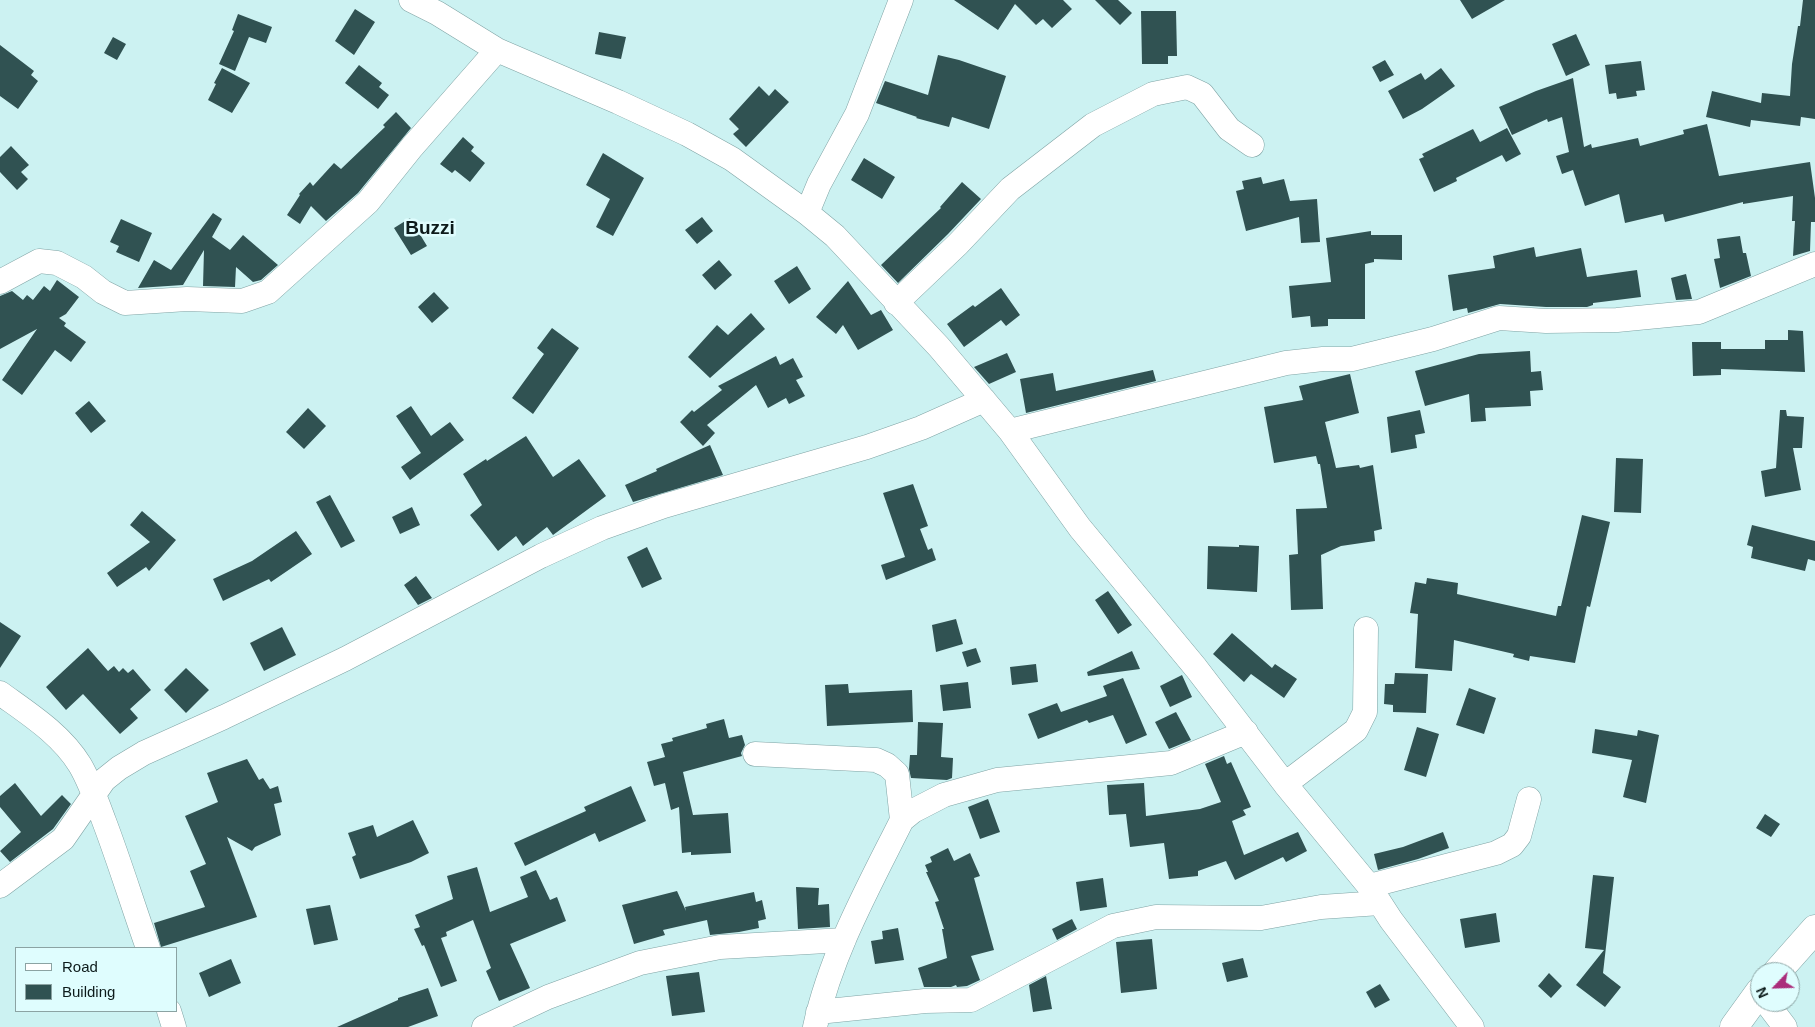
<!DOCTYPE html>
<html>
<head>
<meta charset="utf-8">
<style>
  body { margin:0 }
  #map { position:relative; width:1815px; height:1027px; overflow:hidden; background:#ccf2f2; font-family:Helvetica,sans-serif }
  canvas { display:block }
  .legend { position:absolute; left:15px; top:947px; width:162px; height:65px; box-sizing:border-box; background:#dffdfe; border:1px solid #8ba3a3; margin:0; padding:6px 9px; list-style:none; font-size:15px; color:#0d1b1b }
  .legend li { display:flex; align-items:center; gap:10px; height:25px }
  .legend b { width:25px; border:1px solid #8ba3a3 }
  .north { position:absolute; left:1750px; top:962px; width:50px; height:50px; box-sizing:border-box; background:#dffdfe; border:1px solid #8ba3a3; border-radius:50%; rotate:246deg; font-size:14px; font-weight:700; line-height:20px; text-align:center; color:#0d1b1b }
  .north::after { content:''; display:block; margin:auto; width:18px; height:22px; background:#ab2c7b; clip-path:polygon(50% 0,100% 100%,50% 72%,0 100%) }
</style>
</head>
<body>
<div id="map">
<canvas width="1815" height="1027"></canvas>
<ul class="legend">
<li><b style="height:6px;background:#fff"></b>Road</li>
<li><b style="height:14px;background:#305252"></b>Building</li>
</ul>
<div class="north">N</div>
</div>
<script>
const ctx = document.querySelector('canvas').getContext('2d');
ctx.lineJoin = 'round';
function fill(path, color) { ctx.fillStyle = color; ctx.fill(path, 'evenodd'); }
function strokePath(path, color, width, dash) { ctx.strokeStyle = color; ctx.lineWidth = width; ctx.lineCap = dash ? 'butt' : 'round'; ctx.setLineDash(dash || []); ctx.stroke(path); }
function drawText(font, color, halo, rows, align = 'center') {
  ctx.font = font + ' Helvetica,sans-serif'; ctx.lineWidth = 5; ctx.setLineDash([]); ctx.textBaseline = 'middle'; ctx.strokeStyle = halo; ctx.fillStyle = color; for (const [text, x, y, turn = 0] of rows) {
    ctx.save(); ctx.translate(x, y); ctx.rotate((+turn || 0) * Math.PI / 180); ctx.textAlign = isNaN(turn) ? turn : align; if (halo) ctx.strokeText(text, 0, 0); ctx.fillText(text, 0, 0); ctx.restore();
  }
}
fill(new Path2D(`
  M 954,0 L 1063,0 L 1072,9 L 1052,28 L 1043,19 L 1036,25 L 1015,4 L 998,30 Z
  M 1095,0 L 1118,0 L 1132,13 L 1120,25 Z
  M 1460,0 L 1505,0 L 1472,19 Z
  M 1803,0 L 1815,0 L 1815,119 L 1801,117 L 1800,126 L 1751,120 L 1750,127 L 1706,117 L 1712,91 L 1761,103 L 1762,93 L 1790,96 L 1792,64 L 1798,26 L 1800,26 Z
  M 355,9 L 375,22 L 354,55 L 335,41 Z
  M 1141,11 L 1176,11 L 1177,56 L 1168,56 L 1168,64 L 1142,64 Z
  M 238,14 L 272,27 L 266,43 L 249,37 L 235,71 L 219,64 L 234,31 L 232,30 Z
  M 599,32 L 626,37 L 621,59 L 595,54 Z
  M 1576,34 L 1590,65 L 1566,76 L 1552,44 Z
  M 113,37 L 126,44 L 117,60 L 104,53 Z
  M 0,45 L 34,71 L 31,75 L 38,81 L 18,109 L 0,96 Z
  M 938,55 L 959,60 L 1006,76 L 989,129 L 952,117 L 949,127 L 916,118 L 917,117 L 876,103 L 885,81 L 928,95 Z
  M 1385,60 L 1394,75 L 1380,82 L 1372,67 Z
  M 1641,61 L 1645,90 L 1636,91 L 1637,96 L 1617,99 L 1616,93 L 1609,94 L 1605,65 Z
  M 359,65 L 382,83 L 379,87 L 389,95 L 378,109 L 345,83 Z
  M 222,68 L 250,83 L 232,113 L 208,100 L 216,84 L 214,83 Z
  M 1441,68 L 1455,86 L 1422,109 L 1403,119 L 1388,91 L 1421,73 L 1425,80 Z
  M 1573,78 L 1584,147 L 1591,144 L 1592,148 L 1638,138 L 1640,146 L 1684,134 L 1683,130 L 1707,124 L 1719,176 L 1810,162 L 1815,198 L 1815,222 L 1811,222 L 1810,251 L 1793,256 L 1795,221 L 1792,221 L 1793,196 L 1743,204 L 1743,202 L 1665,222 L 1663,214 L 1625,223 L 1619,194 L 1585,206 L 1573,170 L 1562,174 L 1556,156 L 1569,152 L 1562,117 L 1548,122 L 1547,119 L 1512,135 L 1499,107 L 1536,91 Z
  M 759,86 L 769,96 L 775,89 L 789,102 L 746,147 L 733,134 L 739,129 L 729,119 Z
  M 396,112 L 411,128 L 358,193 L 326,221 L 311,206 L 300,224 L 287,215 L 300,195 L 299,194 L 310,182 L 313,186 L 334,163 L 341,169 L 385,127 L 383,125 Z
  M 1507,128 L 1521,154 L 1506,162 L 1502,155 L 1456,178 L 1457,181 L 1434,192 L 1419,159 L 1424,157 L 1422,154 L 1473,129 L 1480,142 Z
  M 463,137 L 474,147 L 471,151 L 485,163 L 470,182 L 455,170 L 452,173 L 440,164 Z
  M 11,146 L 29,165 L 21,172 L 28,179 L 17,190 L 0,172 L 0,157 Z
  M 603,153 L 644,178 L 613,236 L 596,227 L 610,199 L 586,185 Z
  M 864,158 L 895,177 L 882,199 L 851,180 Z
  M 1261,177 L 1263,184 L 1284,179 L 1290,201 L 1317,199 L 1320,242 L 1301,243 L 1299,217 L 1246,231 L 1236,191 L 1244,189 L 1242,181 Z
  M 962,182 L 981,199 L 948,234 L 898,283 L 881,265 L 941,208 L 940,207 Z
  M 213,213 L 222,219 L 212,237 L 230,250 L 243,235 L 278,265 L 261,280 L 253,282 L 236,267 L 235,287 L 203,286 L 204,250 L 183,285 L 138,288 L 154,260 L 171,270 Z
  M 702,217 L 713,231 L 697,244 L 685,230 Z
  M 410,218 L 427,246 L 411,255 L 394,228 Z
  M 121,219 L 152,233 L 139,262 L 116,252 L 119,246 L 110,242 Z
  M 1371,231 L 1371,235 L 1402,235 L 1402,260 L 1374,259 L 1374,262 L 1365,264 L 1365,319 L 1328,319 L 1328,326 L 1311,327 L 1310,316 L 1292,318 L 1289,286 L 1331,282 L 1326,238 Z
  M 1740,236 L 1743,253 L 1746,253 L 1751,276 L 1720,288 L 1714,259 L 1720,258 L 1717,239 Z
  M 1534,247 L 1536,257 L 1581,248 L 1587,277 L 1637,270 L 1641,297 L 1593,303 L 1593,305 L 1587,307 L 1546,307 L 1500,304 L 1468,313 L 1467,308 L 1453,311 L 1448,275 L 1495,268 L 1493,256 Z
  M 719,260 L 732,275 L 715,290 L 702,275 Z
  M 797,266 L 811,289 L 789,304 L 774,281 Z
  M 1686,274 L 1692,299 L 1676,300 L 1671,278 Z
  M 57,280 L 79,297 L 66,314 L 59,318 L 66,323 L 64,326 L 86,342 L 71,362 L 55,350 L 22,395 L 2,380 L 37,329 L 0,349 L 0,296 L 12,291 L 23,300 L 27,295 L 33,300 L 44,286 L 50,291 Z
  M 848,281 L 871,315 L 881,310 L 893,330 L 858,350 L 843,325 L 836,334 L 816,317 Z
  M 1001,288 L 1020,315 L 1006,326 L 1001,320 L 964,347 L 947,324 L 973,305 L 975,307 Z
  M 434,292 L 449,308 L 432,323 L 418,307 Z
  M 751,313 L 765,329 L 710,378 L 688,357 L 717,325 L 728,335 Z
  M 552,328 L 579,348 L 533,414 L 512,398 L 544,354 L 537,348 Z
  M 1788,330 L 1803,331 L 1805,372 L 1721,369 L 1721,375 L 1693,376 L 1692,342 L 1721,342 L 1721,349 L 1765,349 L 1765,340 L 1788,340 Z
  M 1530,351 L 1531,372 L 1541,371 L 1543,390 L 1530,391 L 1531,406 L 1485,408 L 1486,421 L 1471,422 L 1469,394 L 1425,406 L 1415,371 L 1479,354 Z
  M 1007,353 L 1016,372 L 989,384 L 974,367 Z
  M 776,356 L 780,365 L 793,358 L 803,377 L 796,380 L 805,396 L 789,404 L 786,398 L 768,408 L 756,385 L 707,425 L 715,433 L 703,446 L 680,422 L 692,410 L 694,412 L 722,390 L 718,386 Z
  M 1153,370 L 1156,381 L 1026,413 L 1020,379 L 1053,373 L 1056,391 Z
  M 1350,374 L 1359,413 L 1325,422 L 1336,468 L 1359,465 L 1360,468 L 1373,465 L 1382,529 L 1374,531 L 1375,541 L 1341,546 L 1321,555 L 1323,609 L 1291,610 L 1289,555 L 1298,554 L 1296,509 L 1327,508 L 1320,464 L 1318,464 L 1316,456 L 1274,463 L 1264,407 L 1303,400 L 1299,386 Z
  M 89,401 L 106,421 L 91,433 L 75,413 Z
  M 411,406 L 431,436 L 450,422 L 464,440 L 410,480 L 401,467 L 421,453 L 396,416 Z
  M 308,408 L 326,426 L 304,449 L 286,432 Z
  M 1420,410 L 1425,433 L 1415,435 L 1417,448 L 1391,453 L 1387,417 Z
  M 1780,410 L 1786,410 L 1787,416 L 1804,417 L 1802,448 L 1793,448 L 1801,490 L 1765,497 L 1761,471 L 1776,468 Z
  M 526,436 L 553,477 L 579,459 L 606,496 L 553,535 L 547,527 L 523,546 L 516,536 L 498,551 L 470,515 L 482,505 L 463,474 L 486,459 L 487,461 Z
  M 710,445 L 723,475 L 633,502 L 625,485 L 657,471 L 656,469 Z
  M 1616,458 L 1643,459 L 1641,513 L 1614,512 Z
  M 913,484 L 928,526 L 920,529 L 928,550 L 932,548 L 936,560 L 886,580 L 881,565 L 905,557 L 883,493 Z
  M 330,495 L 355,541 L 341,548 L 316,502 Z
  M 412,507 L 420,525 L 400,534 L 392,517 Z
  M 142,511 L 176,540 L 149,571 L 146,567 L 117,587 L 107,573 L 150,542 L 130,525 Z
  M 1582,515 L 1610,522 L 1590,607 L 1587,606 L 1575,663 L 1530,656 L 1529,661 L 1513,657 L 1514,654 L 1454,640 L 1452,671 L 1415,668 L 1418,614 L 1410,613 L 1415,582 L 1426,584 L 1427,578 L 1458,583 L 1457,594 L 1556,616 L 1558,606 L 1561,606 Z
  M 1752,525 L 1815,541 L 1815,561 L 1808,559 L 1805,571 L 1751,558 L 1753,547 L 1747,545 Z
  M 296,531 L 312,554 L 271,582 L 269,579 L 223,601 L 213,579 L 252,561 Z
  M 1239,545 L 1259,546 L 1257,592 L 1207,589 L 1208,546 L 1239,547 Z
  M 647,547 L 662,579 L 642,588 L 627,557 Z
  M 416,576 L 432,598 L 418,605 L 404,585 Z
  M 1108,591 L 1132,625 L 1118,634 L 1095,600 Z
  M 956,619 L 963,644 L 936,652 L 932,625 Z
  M 0,622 L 21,636 L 0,668 Z
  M 282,627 L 296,655 L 264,671 L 250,643 Z
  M 1232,633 L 1272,668 L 1275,664 L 1297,679 L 1284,698 L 1251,674 L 1244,682 L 1213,654 Z
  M 88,648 L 108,671 L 114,666 L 119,672 L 123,668 L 128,673 L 133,669 L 151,690 L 130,709 L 138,718 L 120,734 L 83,694 L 66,710 L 46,687 Z
  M 976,648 L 981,662 L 967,667 L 962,652 Z
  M 1132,651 L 1140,669 L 1088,676 L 1087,672 Z
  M 1036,664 L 1038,682 L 1012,685 L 1010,667 Z
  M 186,668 L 209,690 L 186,713 L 164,690 Z
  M 1395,673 L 1428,674 L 1426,713 L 1393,712 L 1393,705 L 1384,704 L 1385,684 L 1394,684 Z
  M 1182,675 L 1192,697 L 1170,707 L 1160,686 Z
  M 1123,678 L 1147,735 L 1126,744 L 1113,715 L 1089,723 L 1087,720 L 1038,739 L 1028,714 L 1057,703 L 1061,712 L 1107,696 L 1103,686 Z
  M 968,682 L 971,708 L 943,711 L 940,685 Z
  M 848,684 L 849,693 L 912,690 L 913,722 L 827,726 L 825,685 Z
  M 1469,688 L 1496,698 L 1484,734 L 1456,725 Z
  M 1176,712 L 1191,740 L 1169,749 L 1155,722 Z
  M 724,719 L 729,738 L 742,735 L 745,745 L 741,753 L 742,756 L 683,772 L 693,815 L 728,813 L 731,853 L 691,855 L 691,852 L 682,853 L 679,807 L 671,810 L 665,783 L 654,786 L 647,762 L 665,757 L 661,744 L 673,741 L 672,738 L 707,728 L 706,724 Z
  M 918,722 L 943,723 L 941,757 L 953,758 L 952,778 L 947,780 L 911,778 L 909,769 L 910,755 L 917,755 Z
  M 1417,727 L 1439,734 L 1426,777 L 1404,770 Z
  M 1595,729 L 1637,736 L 1638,730 L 1659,735 L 1646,803 L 1623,797 L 1632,760 L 1592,753 Z
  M 1224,756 L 1227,764 L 1231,762 L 1251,807 L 1243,810 L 1246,815 L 1232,821 L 1244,855 L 1298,832 L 1307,851 L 1286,862 L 1283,857 L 1235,880 L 1226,861 L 1198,871 L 1198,876 L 1169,879 L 1164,843 L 1130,847 L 1126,814 L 1109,815 L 1107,785 L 1144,783 L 1146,816 L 1200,809 L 1221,802 L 1205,764 Z
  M 247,759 L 259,780 L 263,778 L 270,789 L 278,786 L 282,802 L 274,804 L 281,835 L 255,847 L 252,851 L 227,837 L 257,917 L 161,947 L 154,923 L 205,907 L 190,871 L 206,864 L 185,816 L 218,802 L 207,773 Z
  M 15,783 L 41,816 L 62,795 L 71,804 L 53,829 L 10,862 L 0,851 L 21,832 L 0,807 L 0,796 Z
  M 631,786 L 646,821 L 599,842 L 595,833 L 525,866 L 514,843 L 586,811 L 584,807 Z
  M 988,799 L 1000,832 L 980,839 L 968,807 Z
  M 1765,814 L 1780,824 L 1771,837 L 1756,828 Z
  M 413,820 L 429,853 L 411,862 L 360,879 L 352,857 L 356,855 L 348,833 L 373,825 L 377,837 Z
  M 1443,832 L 1449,848 L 1418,859 L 1378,870 L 1374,854 L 1403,847 Z
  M 948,848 L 954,861 L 970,853 L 980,876 L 974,878 L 994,950 L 971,956 L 980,980 L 967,986 L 957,987 L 956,985 L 951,987 L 924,987 L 918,968 L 947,958 L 942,929 L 944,929 L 935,902 L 939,901 L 926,872 L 928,872 L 925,865 L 932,862 L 930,857 Z
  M 477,867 L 490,912 L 528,897 L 520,877 L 536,870 L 550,900 L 557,897 L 566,921 L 510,944 L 530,988 L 499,1001 L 486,971 L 491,968 L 473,920 L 446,932 L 447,936 L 441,938 L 457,981 L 441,987 L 424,945 L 422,946 L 414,929 L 420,927 L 415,915 L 453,899 L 447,876 Z
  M 1593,875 L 1614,877 L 1603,973 L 1621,987 L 1605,1007 L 1576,985 L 1604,950 L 1585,948 Z
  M 1103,878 L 1107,907 L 1080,911 L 1076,882 Z
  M 796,887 L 819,888 L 818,905 L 829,904 L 830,927 L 798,929 Z
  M 677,891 L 686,911 L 685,907 L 754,892 L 756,902 L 762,900 L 766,919 L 758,921 L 759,928 L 739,932 L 710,935 L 707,920 L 663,930 L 665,935 L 634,944 L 622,905 Z
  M 330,905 L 338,940 L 314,945 L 306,909 Z
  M 1496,913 L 1500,942 L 1465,948 L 1460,919 Z
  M 1072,919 L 1077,929 L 1057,940 L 1052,929 Z
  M 898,928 L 904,960 L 875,964 L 871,941 L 883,939 L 882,931 Z
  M 1152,939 L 1157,989 L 1121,993 L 1116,942 Z
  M 1243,958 L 1248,977 L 1227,982 L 1222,963 Z
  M 231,959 L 241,983 L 209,997 L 199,973 Z
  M 699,972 L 705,1012 L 672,1016 L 666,976 Z
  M 1549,973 L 1562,986 L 1551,998 L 1538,986 Z
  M 1046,976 L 1052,1009 L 1033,1012 L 1029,985 Z
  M 1380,984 L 1390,1000 L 1375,1008 L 1366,992 Z
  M 428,988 L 438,1016 L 408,1027 L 337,1027 L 398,1000 L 398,998 Z`), '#305252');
const minor = new Path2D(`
  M 411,0 L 437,13 L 497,50 L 618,102 L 687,134 L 732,159 L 807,213 L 835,236 L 939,347 L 1010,431 L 1080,528 L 1196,668 L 1285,784 L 1369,886 L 1391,920 L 1472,1027
  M 807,213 L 819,184 L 857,114 L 901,0
  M 0,282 L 39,261 L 57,263 L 84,277 L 103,292 L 125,303 L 187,299 L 242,301 L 268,292 L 368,202 L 412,147 L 497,50
  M 896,303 L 958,244 L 1010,189 L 1093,125 L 1153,94 L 1187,87 L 1202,94 L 1229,129 L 1252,145
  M 1010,431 L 1286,363 L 1323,359 L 1352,359 L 1433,339 L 1499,318 L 1546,321 L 1617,320 L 1699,312 L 1815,264
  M 0,693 C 29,714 61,734 80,765 C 90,782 97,802 104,821 C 120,863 133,906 148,948
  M 755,754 L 876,760 L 887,765 L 897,774 L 902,820
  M 1285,784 L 1356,730 L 1365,712 L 1366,629
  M 0,886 L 63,839 L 104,780 L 119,768 L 144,753 L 224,717 L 345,659 L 541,556 L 602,528 L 664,506 L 867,447 L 921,428 L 984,400
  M 1369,886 L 1496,853 L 1512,845 L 1519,836 L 1529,799
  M 1766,1002 L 1785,1027
  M 169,1011 L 174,1027
  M 818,1012 L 925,1001 L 971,1000 L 1113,926 L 1156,917 L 1261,918 L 1321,907 L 1380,903
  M 484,1027 L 548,997 L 640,963 L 720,947 L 844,940
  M 815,1027 C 831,954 869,886 902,820 L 913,811 L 944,795 L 997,780 L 1171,763 L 1246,732`);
const major = new Path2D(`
  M 1777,972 L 1815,929
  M 1734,1027 L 1760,991`);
strokePath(minor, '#7fa3a4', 25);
strokePath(major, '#7fa3a4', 29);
strokePath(minor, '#fff', 24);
strokePath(major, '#fff', 28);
drawText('bold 19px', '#0d1b1b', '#dffdfe', [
  ["Buzzi",430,229]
]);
</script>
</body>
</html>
